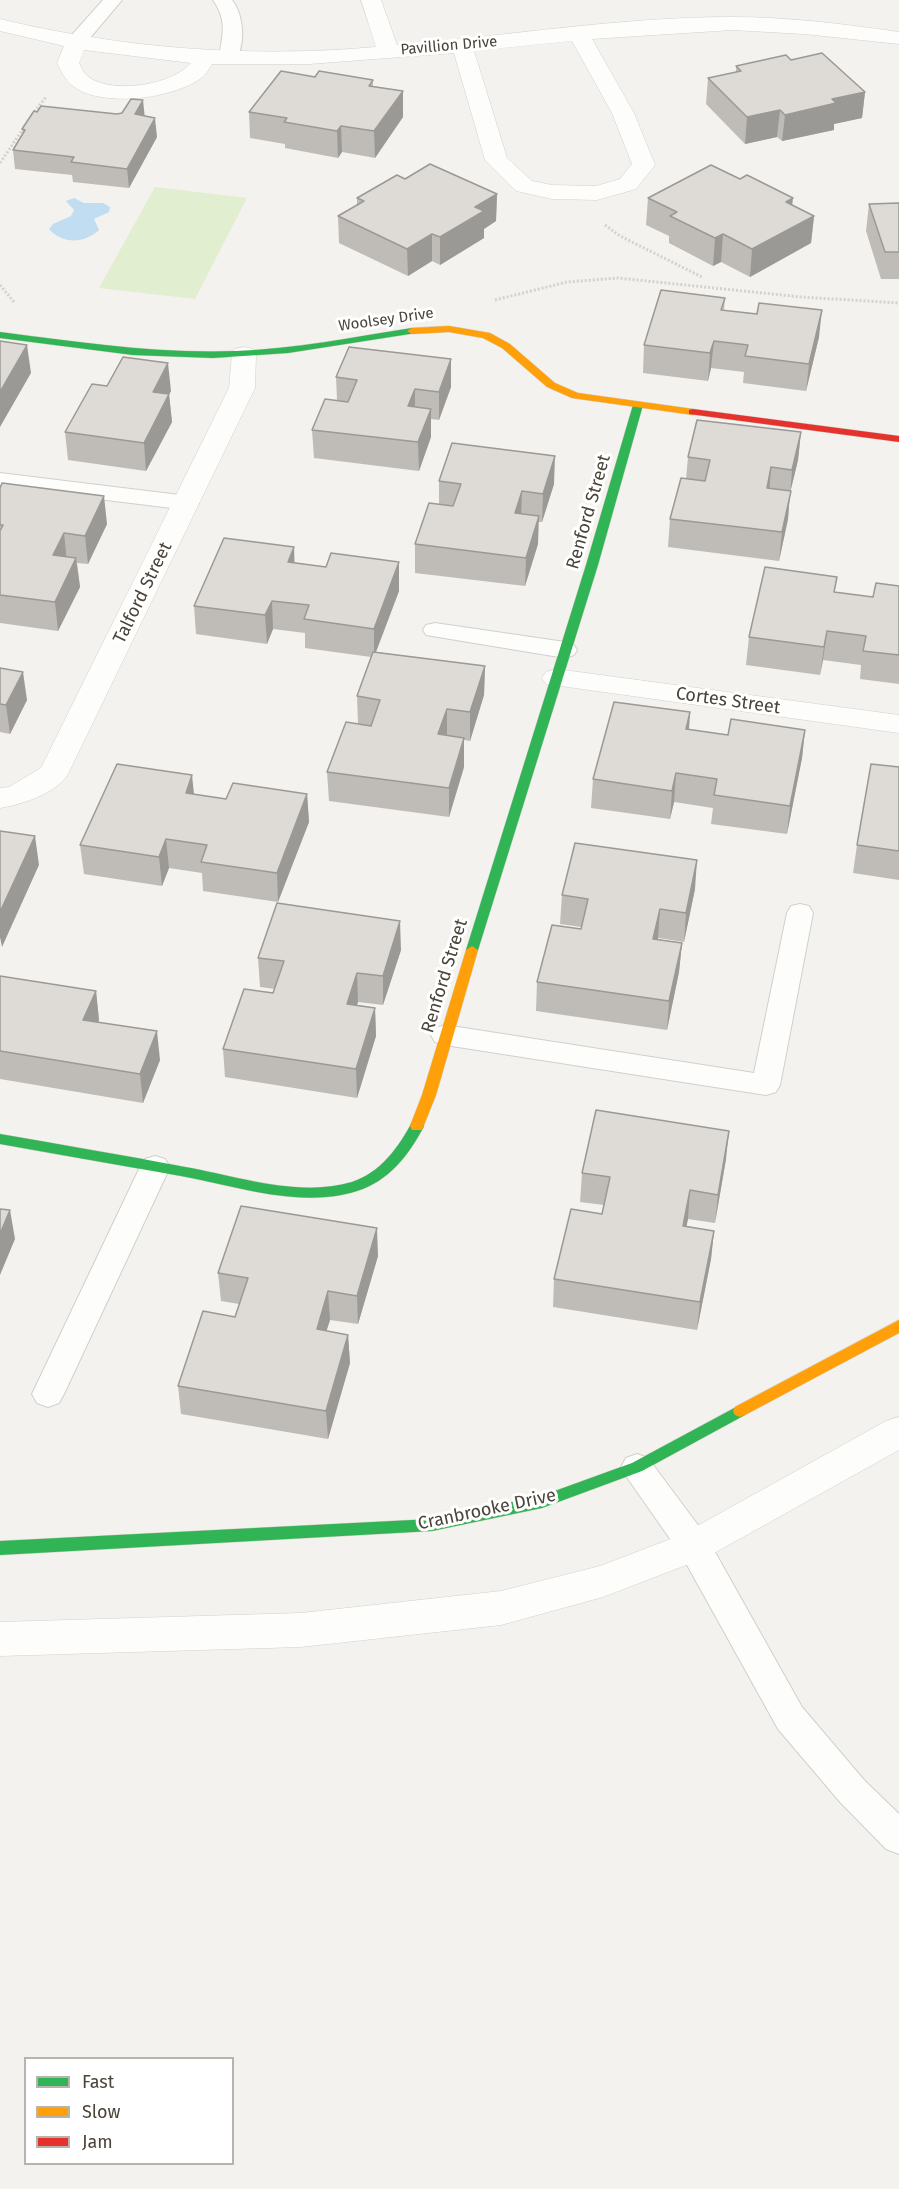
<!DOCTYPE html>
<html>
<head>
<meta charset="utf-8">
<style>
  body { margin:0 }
  #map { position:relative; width:899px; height:2189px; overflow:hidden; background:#f4f2ee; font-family:"Fira Sans",sans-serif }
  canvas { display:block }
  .legend { position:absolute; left:24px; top:2057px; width:210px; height:108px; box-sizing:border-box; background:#fff; border:2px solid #b7b4b0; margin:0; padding:8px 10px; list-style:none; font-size:18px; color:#4b4439 }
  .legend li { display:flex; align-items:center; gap:12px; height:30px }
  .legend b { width:30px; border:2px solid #b7b4b0 }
</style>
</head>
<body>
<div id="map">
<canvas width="899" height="2189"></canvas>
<ul class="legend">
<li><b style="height:8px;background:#30b455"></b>Fast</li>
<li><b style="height:8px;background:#ff9f0a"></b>Slow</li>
<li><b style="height:8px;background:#e5322d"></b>Jam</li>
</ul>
</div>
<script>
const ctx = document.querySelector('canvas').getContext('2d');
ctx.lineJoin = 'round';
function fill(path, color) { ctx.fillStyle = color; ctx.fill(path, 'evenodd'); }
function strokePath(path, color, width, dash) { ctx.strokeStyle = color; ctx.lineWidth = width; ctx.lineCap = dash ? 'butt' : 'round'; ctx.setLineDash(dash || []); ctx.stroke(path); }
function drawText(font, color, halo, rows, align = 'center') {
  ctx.font = font + ' "Fira Sans",sans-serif'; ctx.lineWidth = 6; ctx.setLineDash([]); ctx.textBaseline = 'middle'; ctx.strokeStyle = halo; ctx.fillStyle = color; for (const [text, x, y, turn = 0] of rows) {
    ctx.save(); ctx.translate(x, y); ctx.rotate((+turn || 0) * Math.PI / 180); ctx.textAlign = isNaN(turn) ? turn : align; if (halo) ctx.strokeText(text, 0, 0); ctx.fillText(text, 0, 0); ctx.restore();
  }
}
fill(new Path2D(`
  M 155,187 L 247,198 L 195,299 L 99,288 Z`), '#e1eecf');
fill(new Path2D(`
  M 74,198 L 84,203 L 103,203 L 110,207 L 109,212 L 94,219 L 99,230 C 84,244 62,244 49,229 L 53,224 L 71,216 L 74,210 L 66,201 Z`), '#c0ddf1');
const lane = new Path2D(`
  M 103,0 L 122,0 L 84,45 L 70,45 L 68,41 L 70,37 Z
  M 213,0 L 232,0 C 244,15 246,45 235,61 L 221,61 L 219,57 C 223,33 227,20 213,0 Z
  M 0,473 L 188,496 L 196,498 L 199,503 L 196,508 L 188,510 L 0,487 Z
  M 435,623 L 565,642 L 574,645 L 577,650 L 574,655 L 565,658 L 426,635 L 423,630 L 426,625 Z
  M 800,904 L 809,906 L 813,913 L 780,1085 L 776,1092 L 766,1095 L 445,1045 L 435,1042 L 431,1035 L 435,1028 L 445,1025 L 754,1073 L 787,913 L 791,906 Z
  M 155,1156 L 165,1159 L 170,1167 L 64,1394 L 59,1403 L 48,1407 L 37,1403 L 32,1394 L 140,1167 L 145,1159 Z
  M 637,1454 L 648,1458 L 706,1536 L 802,1707 L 864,1780 L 899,1814 L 899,1854 L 886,1849 L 840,1802 L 778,1729 L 682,1556 L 626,1476 L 621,1467 L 626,1458 Z`);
const street = new Path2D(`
  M 361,0 L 381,0 L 397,45 C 508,36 620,17 732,17 C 788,17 844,24 899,32 L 899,44 L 804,34 L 732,30 L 592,39 L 634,113 L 655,165 L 636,189 L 597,200 L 552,199 L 516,191 L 485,160 L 454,53 L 309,64 L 212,64 C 209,69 206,75 201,78 C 174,99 100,108 73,86 C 66,81 61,71 57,63 L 64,46 L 0,31 L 0,19 C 124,49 249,58 376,47 ZM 572,41 L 612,113 L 632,164 L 620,179 L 596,186 L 552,185 L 532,181 L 507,158 L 474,51 ZM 84,50 L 191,63 C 172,85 115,94 90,78 C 84,74 82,69 79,63 Z
  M 244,347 L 253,349 L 256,354 L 255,388 L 68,774 C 55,794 23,804 0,808 L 0,788 L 9,787 L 41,768 L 229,388 L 232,354 L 235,349 Z
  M 556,669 L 899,715 L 899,733 L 546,684 L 542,678 L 546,672 Z
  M 899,1417 L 899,1450 L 707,1557 L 603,1597 L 501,1625 L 301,1647 L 0,1656 L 0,1622 L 301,1613 L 501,1591 L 600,1566 L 681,1535 L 886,1421 Z`);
const fast = new Path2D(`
  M 412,328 L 417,331 L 416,333 L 288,353 L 213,358 L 133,355 L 0,338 L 0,332 C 78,342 157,354 236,351 C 295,349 354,337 412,328 Z
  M 638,402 L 643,405 L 598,565 L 478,950 L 472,954 L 467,953 L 466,950 L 586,565 L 633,405 Z
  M 417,1121 L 424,1126 C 409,1155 389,1181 357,1191 C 301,1209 236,1186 181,1176 C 120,1165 60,1155 0,1144 L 0,1134 C 62,1145 123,1155 185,1167 C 237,1176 299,1198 352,1182 C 380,1173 399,1147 412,1122 Z
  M 740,1405 L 745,1407 L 747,1411 L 745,1415 L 642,1471 L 542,1508 L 432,1531 L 0,1555 L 0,1541 L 432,1519 L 541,1496 L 632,1463 Z`);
const slow = new Path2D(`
  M 449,326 L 490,333 L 510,344 L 555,383 L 578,393 L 693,409 L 698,412 L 693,415 L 572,398 L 547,387 L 502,348 L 483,338 L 449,332 L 412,334 L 407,331 L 412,328 Z
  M 472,946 L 478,950 L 436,1095 L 422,1130 L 412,1130 L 410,1126 L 422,1095 L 466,950 Z
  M 899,1320 L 899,1333 L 745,1415 L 740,1417 L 735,1415 L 733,1411 L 735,1407 Z`);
const jam = new Path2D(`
  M 693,409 L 899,436 L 899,442 L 689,414 L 689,410 Z`);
strokePath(lane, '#d2d0cb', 2);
strokePath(street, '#d2d0cb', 1);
strokePath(fast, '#d3cfc5', 1);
strokePath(slow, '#d3cfc5', 1);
strokePath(jam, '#d3cfc5', 1);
strokePath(new Path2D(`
  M 32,115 L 46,97
  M 0,163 L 25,126
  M 605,225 L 620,236 L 702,277
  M 0,285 L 14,302
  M 495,300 L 567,282 L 618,278 L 801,297 L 899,303`), '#d3d2cc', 3, [2, 2]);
fill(lane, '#fdfdfc');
fill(street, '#fdfdfc');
fill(fast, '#30b455');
fill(slow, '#ff9f0a');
fill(jam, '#e5322d');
fill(new Path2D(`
  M 791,60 L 865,92 L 862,118 L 834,124 L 834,130 L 782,141 L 777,137 L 745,144 L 706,104 L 708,78 L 736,72 L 736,66 Z
  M 315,77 L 373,80 L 373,86 L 403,91 L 403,117 L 375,158 L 342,152 L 338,158 L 285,148 L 285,144 L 250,138 L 249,112 Z
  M 117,114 L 145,116 L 157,137 L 129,188 L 73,182 L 72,175 L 15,169 L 13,150 L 23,134 L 22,129 Z
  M 405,179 L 497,194 L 496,221 L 484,229 L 484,238 L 440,265 L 432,261 L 408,276 L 339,243 L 338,216 L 357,206 L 357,198 Z
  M 648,198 L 792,205 L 814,216 L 811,243 L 750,277 L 721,262 L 713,266 L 669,243 L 669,236 L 646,225 Z
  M 899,203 L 899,279 L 881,279 L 866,231 L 869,204 Z
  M 725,298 L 724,310 L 819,337 L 806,391 L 743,383 L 744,372 L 711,368 L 708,381 L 643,373 L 644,345 Z
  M 451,359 L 451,387 L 439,420 L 431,419 L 431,437 L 419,471 L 314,458 L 312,430 L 337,400 L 336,377 Z
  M 107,386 L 171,391 L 169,394 L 172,422 L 146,471 L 68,460 L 65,432 Z
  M 801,432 L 798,460 L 790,493 L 788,519 L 779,561 L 668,547 L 670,519 L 686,479 L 688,457 Z
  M 439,481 L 554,484 L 542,522 L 538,522 L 538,544 L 525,586 L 415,573 L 415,544 L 439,504 Z
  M 0,488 L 107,524 L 88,564 L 77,563 L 80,587 L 58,631 L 0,623 Z
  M 294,547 L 294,563 L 399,591 L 376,652 L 485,666 L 484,695 L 470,741 L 464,740 L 464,767 L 449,817 L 329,801 L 327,772 L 358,724 L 357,696 L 371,657 L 305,648 L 305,633 L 273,629 L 267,644 L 196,634 L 194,606 Z
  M 899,586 L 899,684 L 860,679 L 861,665 L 823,660 L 820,675 L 746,665 L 749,637 L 835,592 L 873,597 Z
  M 0,668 L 27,700 L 10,734 L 0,732 Z
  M 690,712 L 689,730 L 728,735 L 805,730 L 802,758 L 787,834 L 711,824 L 713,808 L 674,802 L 670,819 L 591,808 L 593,779 Z
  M 899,767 L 899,880 L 853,873 L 857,845 Z
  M 194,794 L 226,799 L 307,794 L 309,822 L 278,902 L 203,891 L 202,873 L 169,868 L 162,886 L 84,874 L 80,845 Z
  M 695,889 L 684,942 L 658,938 L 658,939 L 682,943 L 679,972 L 667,1030 L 536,1011 L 537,982 L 581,929 L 581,927 L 560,924 L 562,895 Z
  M 401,950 L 383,1005 L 358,1002 L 357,1005 L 375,1008 L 376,1036 L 357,1098 L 225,1077 L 223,1049 L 273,993 L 275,989 L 260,987 L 258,958 Z
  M 0,976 L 96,991 L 99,1020 L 98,1022 L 160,1060 L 143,1103 L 0,1079 Z
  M 726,1159 L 715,1223 L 688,1219 L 686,1226 L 714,1231 L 711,1259 L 697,1330 L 553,1307 L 554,1279 L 602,1214 L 604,1205 L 580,1202 L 582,1173 Z
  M 378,1256 L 358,1324 L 330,1320 L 326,1331 L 348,1335 L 350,1363 L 328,1439 L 181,1414 L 178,1386 L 235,1317 L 239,1304 L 221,1301 L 218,1273 Z`), '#bfbcb8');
fill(new Path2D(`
  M 403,91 L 403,117 L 375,158 L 374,131 Z
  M 865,92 L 862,118 L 834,124 L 834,130 L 782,141 L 785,115 L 832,99 Z
  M 143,100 L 145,119 L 135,114 Z
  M 780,110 L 777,137 L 745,144 L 747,117 Z
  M 155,118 L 157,137 L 129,188 L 127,169 Z
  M 341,126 L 342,152 L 338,158 L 337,131 Z
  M 497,194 L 496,221 L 484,229 L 484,238 L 440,265 L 440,237 L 475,207 Z
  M 793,198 L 790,225 L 786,202 Z
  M 814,216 L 811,243 L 750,277 L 752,249 Z
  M 432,234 L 432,261 L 408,276 L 407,249 Z
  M 723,234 L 721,262 L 713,266 L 715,238 Z
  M 822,310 L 819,337 L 806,391 L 809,364 Z
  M 714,341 L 711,368 L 708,381 L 710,353 Z
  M 27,345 L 31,373 L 0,427 L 0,392 Z
  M 451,359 L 451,387 L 439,420 L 439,392 Z
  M 168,363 L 171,391 L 155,420 L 153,392 Z
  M 415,389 L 415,417 L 408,406 Z
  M 169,394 L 172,422 L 146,471 L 144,443 Z
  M 431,409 L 431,437 L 419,471 L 418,442 Z
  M 801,432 L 798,460 L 790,493 L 788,519 L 779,561 L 782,532 L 790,496 L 792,470 Z
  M 555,456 L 554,484 L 542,522 L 543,494 Z
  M 771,467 L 769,495 L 767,488 Z
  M 522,491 L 521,520 L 515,513 Z
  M 104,496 L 107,524 L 88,564 L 85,536 Z
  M 539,516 L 538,544 L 525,586 L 526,558 Z
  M 64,533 L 67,562 L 53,555 Z
  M 294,547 L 295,576 L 288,562 Z
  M 76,558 L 80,587 L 58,631 L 55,602 Z
  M 399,562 L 399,591 L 374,657 L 374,629 Z
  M 272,601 L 273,629 L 267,644 L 265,615 Z
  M 827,631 L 823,660 L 820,675 L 824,647 Z
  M 485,666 L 484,695 L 470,741 L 470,712 Z
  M 23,672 L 27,700 L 10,734 L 6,705 Z
  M 447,709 L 447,738 L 438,734 Z
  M 690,712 L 688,741 L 686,729 Z
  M 805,730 L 802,758 L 787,834 L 790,806 Z
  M 464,738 L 464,767 L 449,817 L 449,788 Z
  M 676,773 L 674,802 L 670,819 L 672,791 Z
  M 192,775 L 195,804 L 186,793 Z
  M 307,794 L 309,822 L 278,902 L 277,873 Z
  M 35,836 L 39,865 L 2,947 L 0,937 L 0,912 Z
  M 166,839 L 169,868 L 162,886 L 159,857 Z
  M 697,860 L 695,889 L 684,942 L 686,913 Z
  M 660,909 L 658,938 L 651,967 L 653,939 Z
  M 400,921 L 401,950 L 383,1005 L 383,976 Z
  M 682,943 L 679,972 L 667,1030 L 669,1001 Z
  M 357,973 L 358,1002 L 348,1032 L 347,1004 Z
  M 96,991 L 99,1020 L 87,1048 L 83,1020 Z
  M 375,1008 L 376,1036 L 357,1098 L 356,1069 Z
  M 157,1031 L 160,1060 L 143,1103 L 140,1074 Z
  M 729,1131 L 726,1159 L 715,1223 L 718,1195 Z
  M 690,1190 L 688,1219 L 681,1254 L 683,1226 Z
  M 10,1210 L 15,1239 L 0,1275 L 0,1234 Z
  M 377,1228 L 378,1256 L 358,1324 L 357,1296 Z
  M 714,1231 L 711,1259 L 697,1330 L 700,1302 Z
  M 328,1291 L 330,1320 L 318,1358 L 317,1329 Z
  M 348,1335 L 350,1363 L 328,1439 L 326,1411 Z`), '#9b9996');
const building = new Path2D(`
  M 822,53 L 865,92 L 832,99 L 836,103 L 785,115 L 780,110 L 747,117 L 708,78 L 741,71 L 736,66 L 786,55 L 791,60 Z
  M 281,71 L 315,77 L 319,71 L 373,80 L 369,86 L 403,91 L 374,131 L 341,126 L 337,131 L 284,122 L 287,118 L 249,112 Z
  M 131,99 L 143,100 L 135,114 L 155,118 L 127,169 L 71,162 L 74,157 L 13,150 L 25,130 L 22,129 L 34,111 L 37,112 L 41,106 L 117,114 L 122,113 Z
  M 430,164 L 497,194 L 475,207 L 484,211 L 440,237 L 432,234 L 407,249 L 338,216 L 364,201 L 357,198 L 397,175 L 405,179 Z
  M 711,165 L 740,179 L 747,175 L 793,198 L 786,202 L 814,216 L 752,249 L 723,234 L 715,238 L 670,216 L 677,212 L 648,198 Z
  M 899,203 L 899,252 L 885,252 L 869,204 Z
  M 661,290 L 725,298 L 721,310 L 757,314 L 759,303 L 822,310 L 809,364 L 745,356 L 748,345 L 714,341 L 710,353 L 644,345 Z
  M 0,341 L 27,345 L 0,392 Z
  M 349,347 L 451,359 L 439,392 L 415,389 L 408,406 L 431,409 L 418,442 L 312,430 L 325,399 L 348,402 L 357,380 L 336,377 Z
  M 123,357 L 168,363 L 153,392 L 169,394 L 144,443 L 65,432 L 92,384 L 107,386 Z
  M 697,420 L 801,432 L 792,470 L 771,467 L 767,488 L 791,491 L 782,532 L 670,519 L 681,478 L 705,481 L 710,460 L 688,457 Z
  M 452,443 L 555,456 L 543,494 L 522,491 L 515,513 L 539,516 L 526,558 L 415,544 L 429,503 L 453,506 L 461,484 L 439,481 Z
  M 2,483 L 104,496 L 85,536 L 64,533 L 53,555 L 76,558 L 55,602 L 0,595 L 0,531 L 3,525 L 0,525 L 0,488 Z
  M 224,538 L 294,547 L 288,562 L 326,567 L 331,553 L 399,562 L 374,629 L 304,619 L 309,605 L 272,601 L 265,615 L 194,606 Z
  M 765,567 L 837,577 L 834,592 L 873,597 L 876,583 L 899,586 L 899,655 L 863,651 L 866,636 L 827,631 L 824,647 L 749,637 Z
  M 373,652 L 485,666 L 470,712 L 447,709 L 438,734 L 464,738 L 449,788 L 327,772 L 346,722 L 371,726 L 380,700 L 357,696 Z
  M 0,668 L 23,672 L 6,705 L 0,704 Z
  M 614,702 L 690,712 L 686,729 L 728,735 L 731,719 L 805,730 L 790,806 L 714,795 L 717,779 L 676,773 L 672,791 L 593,779 Z
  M 117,764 L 192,775 L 186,793 L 226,799 L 233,783 L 307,794 L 277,873 L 201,862 L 207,845 L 166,839 L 159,857 L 80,845 Z
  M 871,764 L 899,767 L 899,851 L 857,845 Z
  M 0,831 L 35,836 L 0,912 Z
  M 575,843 L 697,860 L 686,913 L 660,909 L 653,939 L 682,943 L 669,1001 L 537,982 L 552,925 L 581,929 L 588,899 L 562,895 Z
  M 277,903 L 400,921 L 383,976 L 357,973 L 347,1004 L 375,1008 L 356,1069 L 223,1049 L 244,989 L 273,993 L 284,961 L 258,958 Z
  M 0,976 L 96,991 L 83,1020 L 157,1031 L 140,1074 L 0,1051 Z
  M 596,1110 L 729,1131 L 718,1195 L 690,1190 L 683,1226 L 714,1231 L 700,1302 L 554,1279 L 571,1209 L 602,1214 L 610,1177 L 582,1173 Z
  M 241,1206 L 377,1228 L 357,1296 L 328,1291 L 317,1329 L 348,1335 L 326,1411 L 178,1386 L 203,1311 L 235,1317 L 248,1278 L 218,1273 Z
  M 0,1209 L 10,1210 L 0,1234 Z`);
fill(building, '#dedbd6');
strokePath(building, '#9b9996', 1.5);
drawText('15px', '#4b4439', '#fff', [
  ["Pavillion Drive",449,46,-5],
  ["Woolsey Drive",386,320,-8]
]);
drawText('18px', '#4b4439', '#fff', [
  ["Renford Street",589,512,-74],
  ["Talford Street",143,593,-64],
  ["Cortes Street",728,701,8],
  ["Renford Street",445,976,-73],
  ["Cranbrooke Drive",487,1510,-12]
]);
</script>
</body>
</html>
